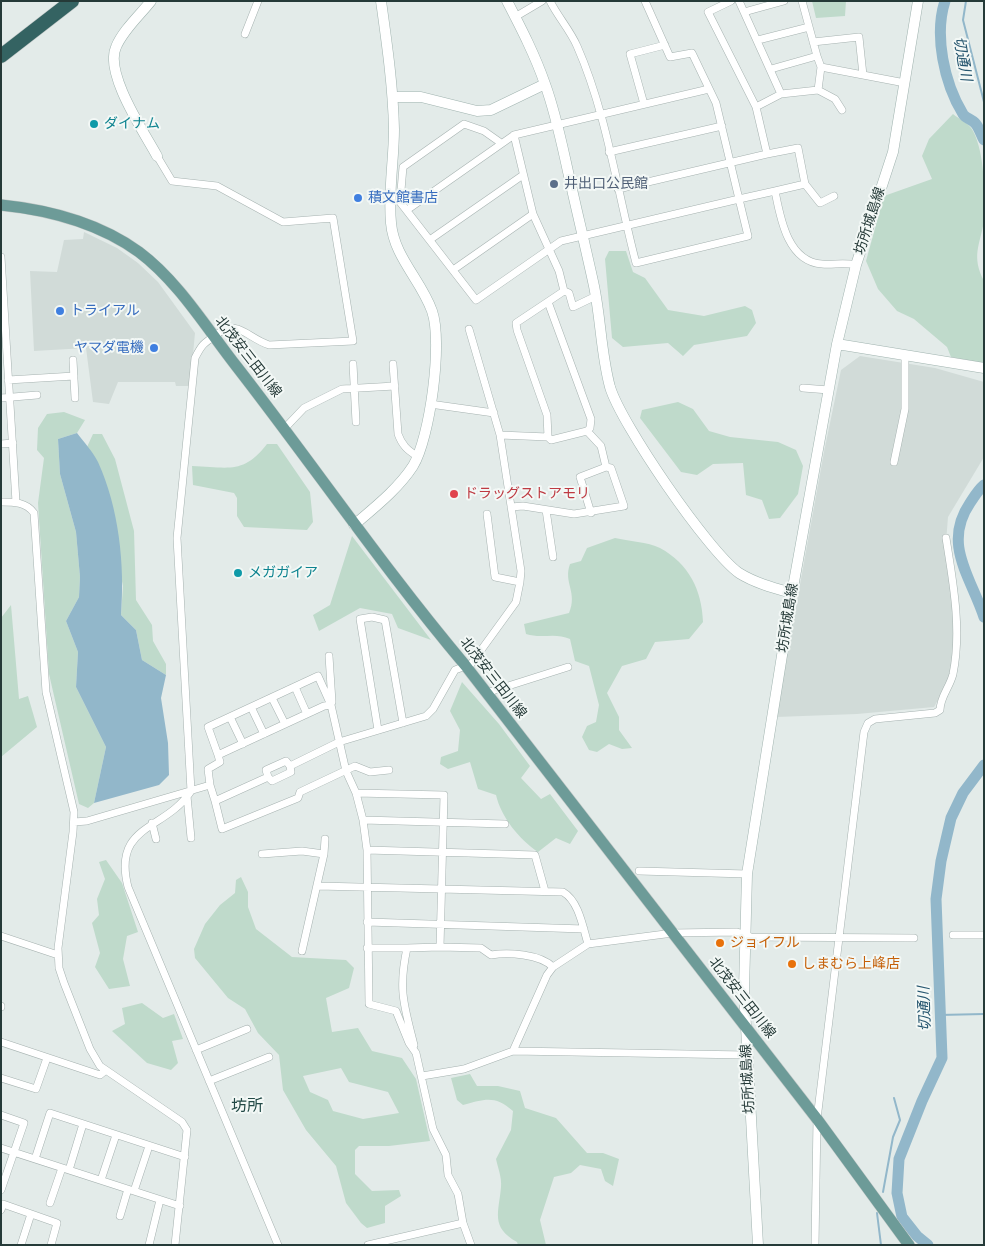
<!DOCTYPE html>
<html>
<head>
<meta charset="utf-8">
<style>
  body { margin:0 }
  #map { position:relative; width:985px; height:1246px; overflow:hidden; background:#e3ebe9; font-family:"Fira Sans",sans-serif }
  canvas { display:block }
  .frame { position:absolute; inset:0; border:2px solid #253a38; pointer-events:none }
</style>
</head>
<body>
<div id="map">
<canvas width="985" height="1246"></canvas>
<div class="frame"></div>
</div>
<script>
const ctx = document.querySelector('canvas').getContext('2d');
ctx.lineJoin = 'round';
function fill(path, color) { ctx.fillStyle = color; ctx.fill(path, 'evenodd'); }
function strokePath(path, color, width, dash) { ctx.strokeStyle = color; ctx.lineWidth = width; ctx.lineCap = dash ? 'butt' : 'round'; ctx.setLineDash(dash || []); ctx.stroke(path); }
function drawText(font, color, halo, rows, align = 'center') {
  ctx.font = font + ' "Fira Sans","Noto Sans JP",sans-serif'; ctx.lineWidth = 4; ctx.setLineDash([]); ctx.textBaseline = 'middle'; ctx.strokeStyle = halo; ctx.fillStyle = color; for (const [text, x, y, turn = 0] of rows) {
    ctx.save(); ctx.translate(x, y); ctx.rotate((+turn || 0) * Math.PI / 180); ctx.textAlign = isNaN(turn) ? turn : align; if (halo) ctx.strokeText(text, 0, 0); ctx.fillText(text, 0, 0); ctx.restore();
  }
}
fill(new Path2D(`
  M 84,232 L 117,248 L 138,263 L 158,282 L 195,333 L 190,386 L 176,386 L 175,382 L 118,382 L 109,404 L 93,402 L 86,348 L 34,351 L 30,271 L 57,272 L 64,240 L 83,239 Z
  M 860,356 L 935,368 L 984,382 L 984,457 L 948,517 L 945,555 L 952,582 L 956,622 L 950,679 L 934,707 L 857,714 L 776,717 L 824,452 L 841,370 Z`), '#d1dbd8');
fill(new Path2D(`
  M 812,1 L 846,1 L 845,16 L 816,18 Z
  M 953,114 C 959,119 970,124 973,131 C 985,153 985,197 984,221 C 980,245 971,256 984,281 L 984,363 L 951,357 L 947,347 L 914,319 L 897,311 L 878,289 L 866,261 L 884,196 L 932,179 L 922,156 L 929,139 Z
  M 609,251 L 626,251 L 633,272 L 645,278 L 668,310 L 704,316 L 745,306 L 752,310 L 756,323 L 747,336 L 694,345 L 683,356 L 668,343 L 623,347 L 612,338 L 605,259 Z
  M 678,402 L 693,409 L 709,431 L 730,437 L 778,442 L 796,450 L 803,466 L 798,494 L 780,518 L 769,519 L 762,500 L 746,495 L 743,463 L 713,464 L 697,475 L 681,472 L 640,418 L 642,410 Z
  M 64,412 L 85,420 L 77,433 L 58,439 L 60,474 L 76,532 L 80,577 L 79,597 L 66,621 L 78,652 L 76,687 L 106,747 L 94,803 L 88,808 L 79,804 L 49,674 L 38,503 L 44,458 L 37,450 L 38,428 L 47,414 Z
  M 93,434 L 102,434 L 115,459 L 134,531 L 136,600 L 152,625 L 153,641 L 166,664 L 166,675 L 142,660 L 136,630 L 121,615 L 123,586 L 97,461 L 87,447 Z
  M 267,444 L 277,444 L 310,492 L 313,522 L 307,530 L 244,527 L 237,516 L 237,498 L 234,493 L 193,485 L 192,466 C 228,467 243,475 267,444 Z
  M 352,536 L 431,640 L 398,628 L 392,614 L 360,608 L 319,631 L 313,615 L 330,605 Z
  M 615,538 C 628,541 648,542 660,548 C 689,564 702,590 703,622 L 689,639 L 655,642 L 646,659 L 622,666 L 607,693 L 619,717 L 619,730 L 632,748 L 622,749 L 609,744 L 597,752 L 589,750 L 582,737 L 587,726 L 596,722 L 599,705 L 589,666 L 575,661 L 570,639 C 555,632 542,639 526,634 L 524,624 L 569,613 C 578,592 563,583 570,564 L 581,561 L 587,548 Z
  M 11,605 L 19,699 L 28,696 L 37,727 L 1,757 L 1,618 Z
  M 462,682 L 499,724 L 530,766 L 521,778 L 541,799 L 550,794 L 578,831 L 570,844 L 556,838 L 538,852 C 519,839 501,817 496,795 L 478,789 L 470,762 L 448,769 L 440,764 L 441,757 L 458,751 L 460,730 L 450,711 Z
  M 106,860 L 122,883 L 138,932 L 127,936 L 123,959 L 130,986 L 109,989 L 95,967 L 100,953 L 92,923 L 99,915 L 97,899 L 105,879 L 99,862 Z
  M 241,877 L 248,892 L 248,907 L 256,929 L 292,957 L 346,960 L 354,968 L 349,988 L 326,998 L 332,1032 L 358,1028 L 372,1051 L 402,1058 L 416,1079 L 430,1141 L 389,1146 L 359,1146 L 355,1150 L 355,1174 L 372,1191 L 399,1190 L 401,1196 L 385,1206 L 385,1223 L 367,1228 L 361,1223 L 346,1203 L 336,1166 L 306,1130 L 283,1090 L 279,1055 L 258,1033 L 245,1009 L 228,998 L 195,958 L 194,949 L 205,924 L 220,905 L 235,893 L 236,880 ZM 341,1068 L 349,1082 L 388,1092 L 399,1113 L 363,1119 L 333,1111 L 328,1100 L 310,1092 L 303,1076 Z
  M 142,1003 L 163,1018 L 174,1014 L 183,1039 L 172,1041 L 178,1063 L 171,1070 L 147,1063 L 112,1031 L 125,1024 L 122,1008 Z
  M 470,1074 L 477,1086 L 498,1086 L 520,1091 L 525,1108 L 556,1118 L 587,1153 L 603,1153 L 619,1159 L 613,1186 L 605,1181 L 601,1169 L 580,1165 L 571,1173 L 554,1177 L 540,1220 L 546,1245 L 518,1245 L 517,1242 C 490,1227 499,1212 501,1187 C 502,1178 498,1168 496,1159 L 511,1130 L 513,1111 C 495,1095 485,1099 463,1105 L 457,1100 L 451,1078 Z`), '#bfdacb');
fill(new Path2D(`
  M 77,433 C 84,442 93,452 98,462 C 119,508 125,565 121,615 L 136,630 L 142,660 L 166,675 L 161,698 L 168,743 L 169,775 L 159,785 L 94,803 L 106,747 L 76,687 L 78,652 L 66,621 L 79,597 L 80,577 L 76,532 L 60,474 L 58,439 Z`), '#92b7ca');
strokePath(new Path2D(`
  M 966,1 L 963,20 L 984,102
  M 939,1015 L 984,1014
  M 883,1192 L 893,1137 L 900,1120 L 894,1098
  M 877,1213 L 881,1245`), '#92b7ca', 2);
strokePath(new Path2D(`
  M 945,1 C 934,35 944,83 963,114 C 965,118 971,119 975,123 C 979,127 981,135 984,140
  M 984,485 C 978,490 974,497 970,503 C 942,544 971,577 984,617
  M 928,1245 L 917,1236 L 902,1217 L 897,1193 L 899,1159 L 922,1101 L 942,1058 L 936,899 L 941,861 L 951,818 L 963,793 L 984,765`), '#92b7ca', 11);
const street = new Path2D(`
  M 550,1 C 558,17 570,30 577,46 C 607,114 617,191 636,263 L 748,236 L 739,199 L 775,191 C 780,216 787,262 822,264 C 834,265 844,262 856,265
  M 731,1 L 708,12 L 756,107
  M 739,1 L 781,94
  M 802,1 L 817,56
  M 744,12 L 784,1
  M 515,17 L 542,1
  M 245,34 L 258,1
  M 758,40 L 809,27
  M 813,42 L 859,37 L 863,75
  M 771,69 L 817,56 L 821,67 L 905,83
  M 818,90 L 835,99 L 842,110
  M 644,104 L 630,54 L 665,45
  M 514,135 L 533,214 L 559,271 L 564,291
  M 501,143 L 484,131 L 464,124 L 403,167 L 400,202 L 476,300 L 561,241 L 739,199 L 716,103 L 692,53 L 670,57 L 645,1
  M 609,152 L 722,126
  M 767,154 L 798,148 L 805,184 L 775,191
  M 157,156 L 172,181 L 217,186 L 283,222 L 333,218 L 353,341 L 269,345 C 247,338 238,318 216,335 C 204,343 202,344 195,358 L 177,538 L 191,791 C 165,831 112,824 128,887 L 278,1245
  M 805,184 L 820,203 L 834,196
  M 618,189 L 767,154 L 756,107 L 781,94 L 818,90 L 821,67
  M 407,210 L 514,135 L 709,89
  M 431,239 L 523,175
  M 1,257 L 16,502
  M 453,270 L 533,214
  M 73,360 L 75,398
  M 353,364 L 356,422
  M 393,364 L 398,434 C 402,445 407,450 417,456
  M 8,380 L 74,376
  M 803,388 L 829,390
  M 1,398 L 37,395
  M 430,404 L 494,413
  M 284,429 L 304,408 L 342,389 L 395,386
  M 500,435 L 548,437 L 551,440 L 587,431 L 590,428 L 591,419 L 548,302
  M 548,437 L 547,415 L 517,330 L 516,323 L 564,291 L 569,293 L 573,307 L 596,296
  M 1,444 L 13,443
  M 894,462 L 905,409 L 905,355
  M 1,502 C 14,502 26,502 34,513 L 46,692 L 74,812 L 73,832 L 58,948 L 59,968 L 64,983 L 90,1049 L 100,1066 L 182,1122 L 187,1130 L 175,1245
  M 511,507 L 523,506 L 574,514 L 624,506 L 611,468 L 606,467 L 601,446 L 587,431
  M 546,510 L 553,557
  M 591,513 L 580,477 L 606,467
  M 487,514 L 495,577 L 520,582
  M 329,656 L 332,702
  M 295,687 L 307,714
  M 486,693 L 568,667
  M 272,698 L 285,724
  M 251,707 L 264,734
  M 230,717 L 243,744
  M 378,730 L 360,619 L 372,617 L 385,620 L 403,723
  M 218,755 L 208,727 L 318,676 L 331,705 L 346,771 L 356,793 L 363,820 L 367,850 L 369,1004 L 396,1011 L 409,1043 L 416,1053 L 433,1129 L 446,1155 L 448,1175 L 458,1194 L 463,1223 L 471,1245
  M 268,777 L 266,770 L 286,761 L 290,766
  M 210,785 L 208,769 L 220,762 L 218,755 L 324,706 L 331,705
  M 356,793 L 444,795 L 440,947 L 407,948 C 398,990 404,1005 414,1045
  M 187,796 L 191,838
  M 215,801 L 222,829 L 298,798 L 300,792 L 355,766 L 370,772 L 389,770
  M 363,820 L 505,824
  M 74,822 L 87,821 L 210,785 L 215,801 L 268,777 L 272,781 L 291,772 L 290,766 L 339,742 L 426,716 L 433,709 L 455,670 L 471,664 L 516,602 L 520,582 L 521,571 L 500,435 L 469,329
  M 152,823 L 156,839
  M 367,850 L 535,855 L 545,891
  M 262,854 L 302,851 L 324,854
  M 639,871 L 747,874
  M 318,886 L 563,892 C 579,901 583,928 588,944
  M 367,922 L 584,929
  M 953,935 L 984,935
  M 1,936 L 58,955
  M 440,947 L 481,948 L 491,955 C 508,952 540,954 553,967
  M 367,948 L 407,948
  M 302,951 L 324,854 L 325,839
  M 1,1006 L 1,1007
  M 1,1042 L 100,1075 L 105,1071
  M 196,1050 L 247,1029
  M 513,1051 L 547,975 L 553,967 L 588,944 L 673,933 L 737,932 L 751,937 L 914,938
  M 422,1076 L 464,1069 L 513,1051 L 746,1055
  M 1,1078 L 36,1089 L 47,1058
  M 209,1081 L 269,1057
  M 1,1115 L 24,1123 L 1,1190
  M 1,1148 L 180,1206
  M 35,1159 L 50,1113 L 185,1157
  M 69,1170 L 83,1124
  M 101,1180 L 116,1135
  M 134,1191 L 149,1146
  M 50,1203 L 62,1168
  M 1,1210 L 3,1204 L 57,1223 L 51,1245
  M 120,1216 L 128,1189
  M 21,1245 L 31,1214
  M 149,1245 L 160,1200
  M 368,1245 L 463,1223
  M 815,1245 L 817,1119 L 864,732 L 868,723 L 875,719 L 935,713 L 940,710 C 940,697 950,687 953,674 C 962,630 953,582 946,538`);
const secondary = new Path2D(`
  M 151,1 C 140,15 123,30 116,47 C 104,73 144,132 157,156
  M 507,1 C 521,28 535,55 545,84 C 556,114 562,145 569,176 C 577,212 586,249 594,286 C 601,320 601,354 610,387 C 621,424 708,551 739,573 C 755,583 774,588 792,593
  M 393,97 L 421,97 L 477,111 L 491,110 L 545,84
  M 837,344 L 984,368
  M 354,525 C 375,507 398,489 413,466 C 430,438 443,342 432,311 C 421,280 394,257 391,223 C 388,192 394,160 394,129 C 393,86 387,44 381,1
  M 758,1245 L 744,990 L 747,874 L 792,593 L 837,344 L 856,265 L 893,152 L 918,1`);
const primary = new Path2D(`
  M 1,205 C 50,210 99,223 139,252 C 179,282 207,329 237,367 C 314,466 384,569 465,665 L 817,1119 L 909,1245`);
const highway = new Path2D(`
  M 1,56 L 72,1`);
strokePath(street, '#a6b2b0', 8);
strokePath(secondary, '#a0b3af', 11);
strokePath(primary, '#c2c8c7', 12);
strokePath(highway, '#c2c8c7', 15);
strokePath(street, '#fff', 7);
strokePath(secondary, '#fff', 10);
strokePath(primary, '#6d9b98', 11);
strokePath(highway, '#346362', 14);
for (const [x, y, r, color] of [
  [94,124,5,"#0f9aa8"],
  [554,184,5,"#5c6f8a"],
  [358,198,5,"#3f7fe0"],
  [60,311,5,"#3f7fe0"],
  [154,348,5,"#3f7fe0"],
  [454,494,5,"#e0444e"],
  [238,573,5,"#0f9aa8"],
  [720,943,5,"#e8710a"],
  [792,964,5,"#e8710a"]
]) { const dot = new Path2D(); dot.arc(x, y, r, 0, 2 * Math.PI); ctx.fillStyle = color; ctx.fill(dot); strokePath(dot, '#f3f8f6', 2); }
drawText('14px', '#0d838f', '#f3f8f6', [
  ["ダイナム",104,124],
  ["メガガイア",248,573]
], 'left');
drawText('14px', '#4e5e75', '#f3f8f6', [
  ["井出口公民館",564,184]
], 'left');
drawText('14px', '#366cbe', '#f3f8f6', [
  ["積文館書店",368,198],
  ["トライアル",70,311],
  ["ヤマダ電機",144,348,"right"]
], 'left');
drawText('14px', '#253a38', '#f3f8f6', [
  ["坊所城島線",870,221,-72],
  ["北茂安三田川線",248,357,52],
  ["坊所城島線",788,618,-81],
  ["北茂安三田川線",493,678,52],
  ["北茂安三田川線",742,998,52],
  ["坊所城島線",748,1079,-93]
]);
drawText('14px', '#be3a42', '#f3f8f6', [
  ["ドラッグストアモリ",464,494]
], 'left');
drawText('14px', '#c56008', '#f3f8f6', [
  ["ジョイフル",730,943],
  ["しまむら上峰店",802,964]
], 'left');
drawText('italic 15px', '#26566f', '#f3f8f6', [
  ["切通川",962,59,80],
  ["切通川",925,1009,-92]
]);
drawText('16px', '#234a47', '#f3f8f6', [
  ["坊所",247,1107]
]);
</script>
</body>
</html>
